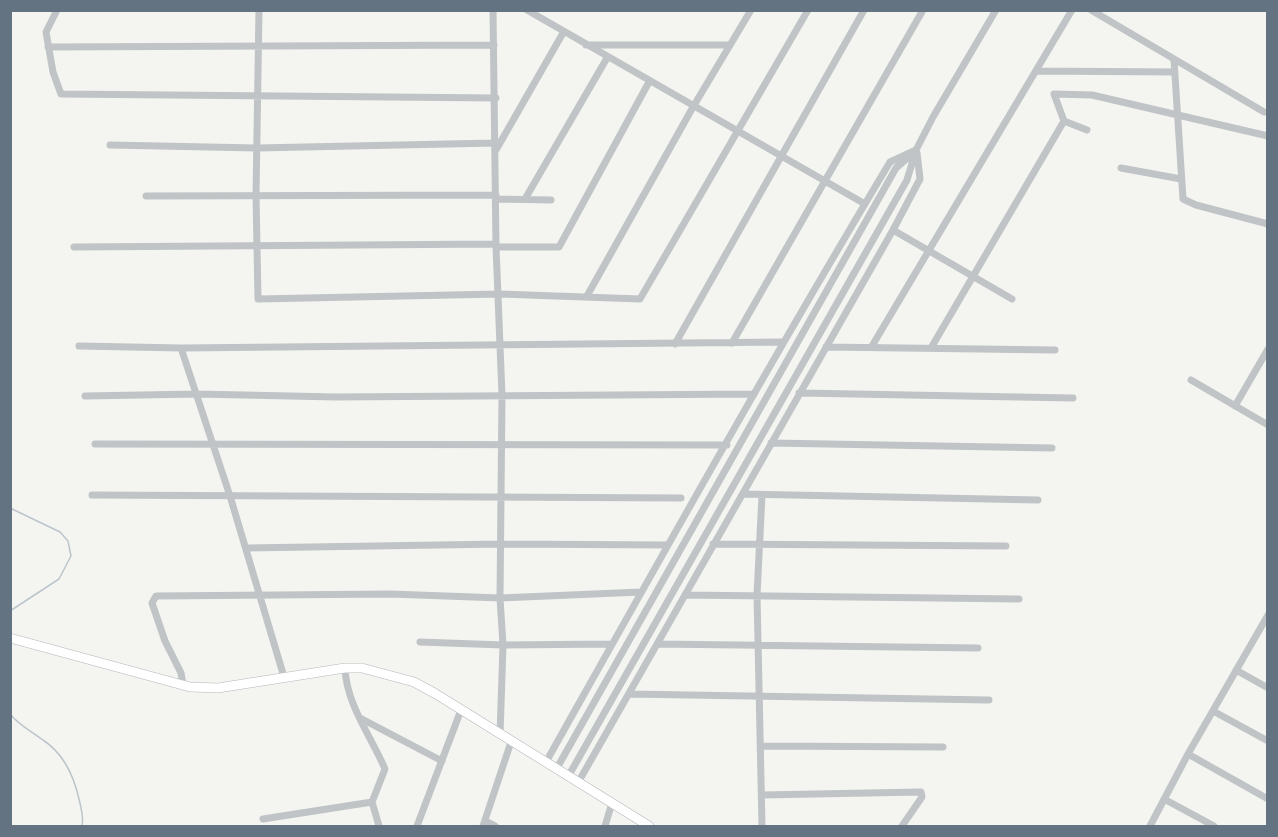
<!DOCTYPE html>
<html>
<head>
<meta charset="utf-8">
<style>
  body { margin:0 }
  #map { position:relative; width:1278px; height:837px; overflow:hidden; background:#f4f5f0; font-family:"Source Sans 3",sans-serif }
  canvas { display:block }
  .frame { position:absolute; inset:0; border:12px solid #637382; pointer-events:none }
</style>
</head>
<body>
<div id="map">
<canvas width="1278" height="837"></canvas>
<div class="frame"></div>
</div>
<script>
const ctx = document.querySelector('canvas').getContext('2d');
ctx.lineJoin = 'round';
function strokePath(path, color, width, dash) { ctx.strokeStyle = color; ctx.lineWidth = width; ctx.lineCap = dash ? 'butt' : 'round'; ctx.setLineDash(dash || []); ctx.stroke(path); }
strokePath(new Path2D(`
  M 10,508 L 60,532 L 68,541 L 71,556 L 59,579 L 10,611
  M 10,714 C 20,726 31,731 43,740 C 63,753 74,777 79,799 C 81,808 84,817 82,826`), '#bbc5cb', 1.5);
const major = new Path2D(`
  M 10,638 L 190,687 L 218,688 L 345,668 L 362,668 L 414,682 L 436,694 L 649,826`);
strokePath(major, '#b3b7bb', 10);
strokePath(new Path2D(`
  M 57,10 L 46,32 L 53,72 L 61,94 L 496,98
  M 259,10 L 256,195 L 258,299 L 500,294 L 640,299 L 808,10
  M 493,10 L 496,247 L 502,395 L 500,598 L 503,645 L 500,735
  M 527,10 L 865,204
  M 1091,10 L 1264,112
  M 586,45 L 730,45
  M 48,47 L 494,45
  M 1174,60 L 1183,199 L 1196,205 L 1268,224
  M 1036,71 L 1175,72
  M 1087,130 L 1064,121 L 1054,94 L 1092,95 L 1268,136
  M 110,145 L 257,148 L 495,143
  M 496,150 L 563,33
  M 1121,168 L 1181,179
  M 146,196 L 496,195
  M 496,199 L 551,200
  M 525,199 L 607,58
  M 893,230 L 1012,299
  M 74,247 L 496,244
  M 496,247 L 559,247 L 649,82
  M 587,296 L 693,107 L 751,10
  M 732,343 L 923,10
  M 675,344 L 864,10
  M 79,346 L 181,348 L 782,342
  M 872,346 L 1072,10
  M 826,347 L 1055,350
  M 181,348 L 230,496 L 284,677
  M 931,348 L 1064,121
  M 1191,380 L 1268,425
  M 799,393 L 1073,398
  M 85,396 L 197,394 L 336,397 L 754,394
  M 1235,406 L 1268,349
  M 771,443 L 1052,448
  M 95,444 L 727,445
  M 743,494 L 1038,500
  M 92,495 L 681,498
  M 762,495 L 757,595 L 762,826
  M 713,544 L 1006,546
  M 246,548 L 502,544 L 667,545
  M 685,595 L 1019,599
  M 420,642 L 503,645 L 612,644
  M 657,644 L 978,648
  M 345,668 C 346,704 372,738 385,769 L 372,802 L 379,826
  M 1236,670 L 1268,688
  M 183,684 L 181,673 L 165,641 L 152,603 L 156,596 L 391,594 L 500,598 L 641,592
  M 629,694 L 989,700
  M 1213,711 L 1268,741
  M 360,718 L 442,761
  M 762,746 L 943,747
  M 1188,754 L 1268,799
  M 546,762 C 659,561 771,360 890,162 L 916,150
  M 557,768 L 896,168 L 912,154
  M 569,775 L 907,180 L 916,150 L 933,117 L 996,10
  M 579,781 L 893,230 L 920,179 L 917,153
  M 762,795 L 921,792 L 922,797 L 902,826
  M 1164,799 L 1214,826
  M 263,819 L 372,802
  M 485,821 L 495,826
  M 417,826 L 461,710
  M 483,826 L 511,742
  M 605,826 L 612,803
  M 1150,826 L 1188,754 L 1268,615`), '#c0c4c7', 7);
strokePath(major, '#fff', 9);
</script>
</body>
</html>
